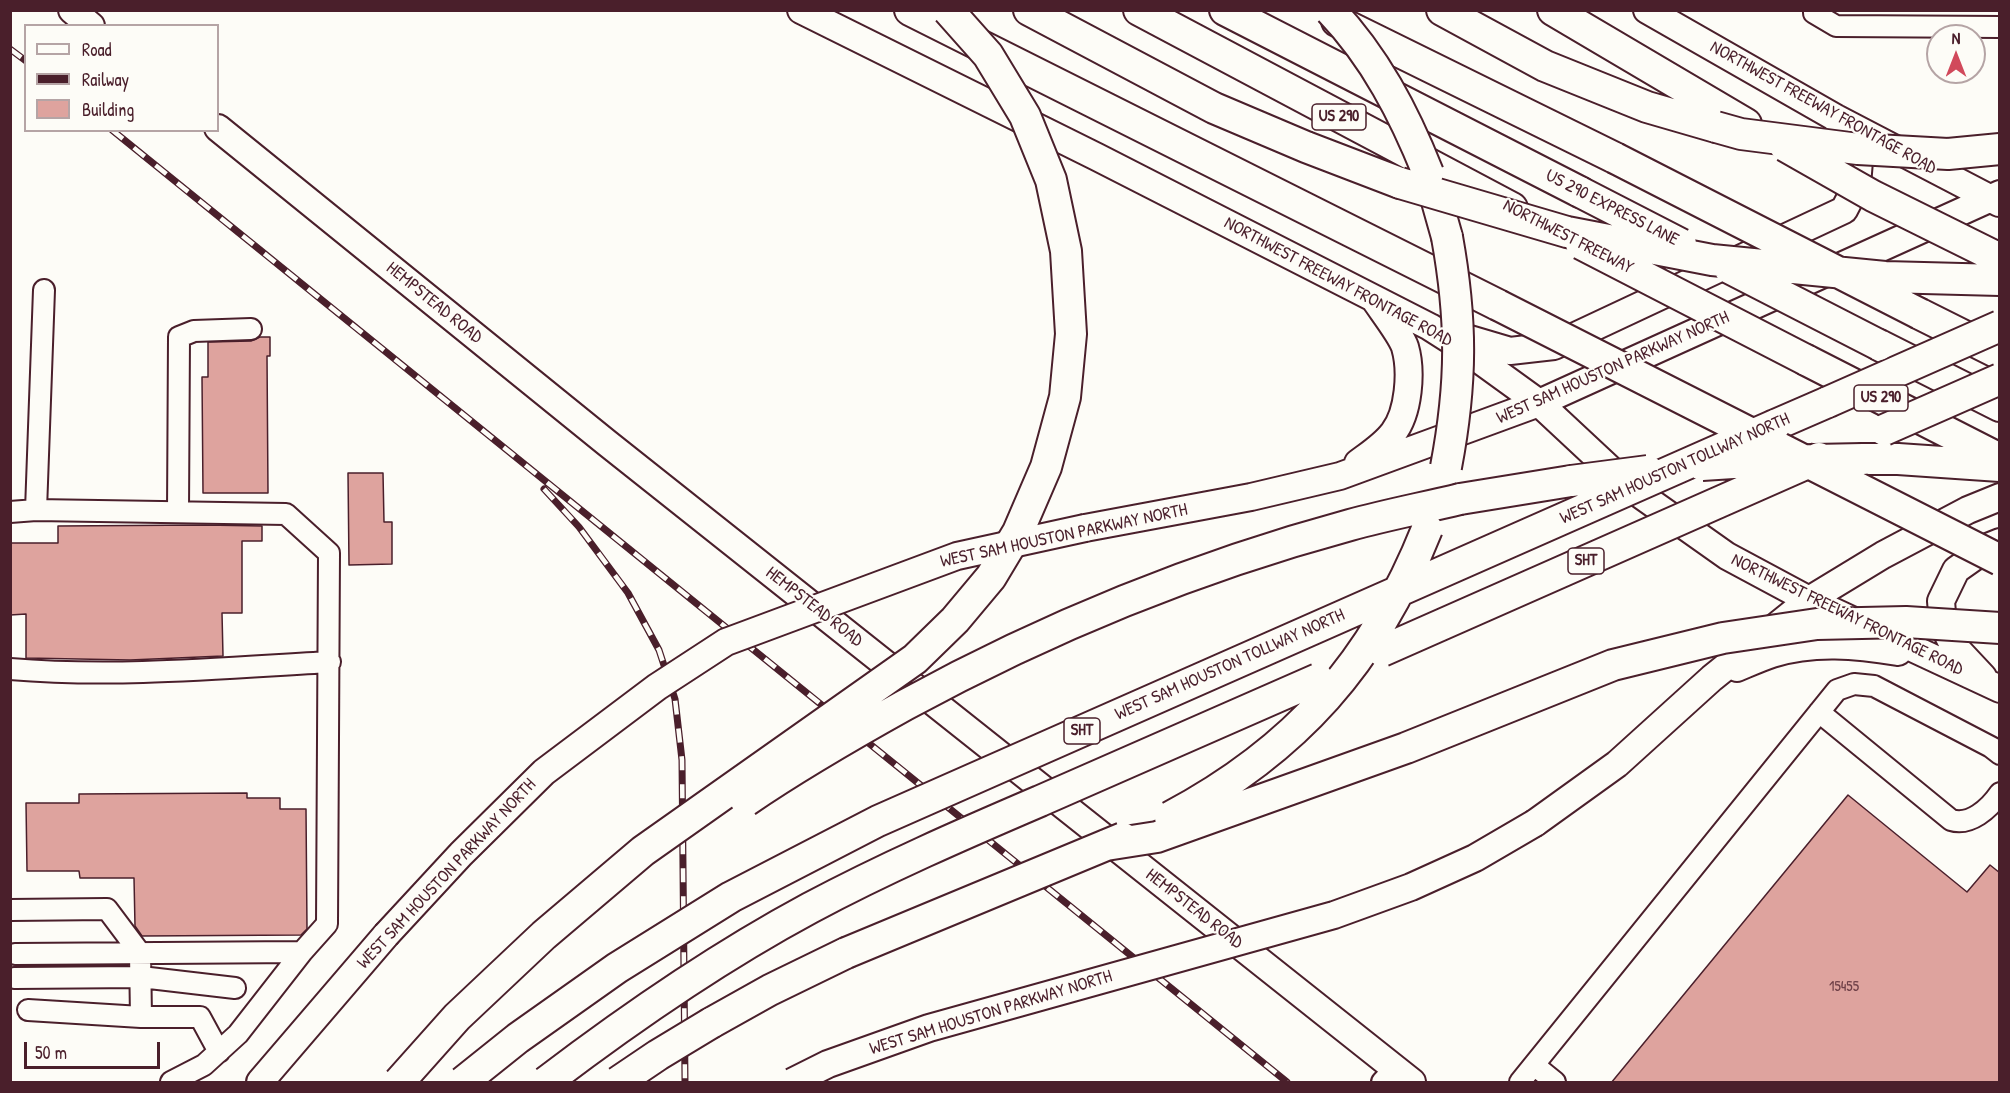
<!DOCTYPE html>
<html>
<head>
<meta charset="utf-8">
<style>
  body { margin:0 }
  #map { position:relative; width:2010px; height:1093px; overflow:hidden; background:#fdfcf7; font-family:"Patrick Hand",sans-serif }
  canvas { display:block }
  .frame { position:absolute; inset:0; border:12px solid #4a1f2b; pointer-events:none }
  .legend { position:absolute; left:24px; top:24px; width:195px; height:108px; box-sizing:border-box; background:#fdfcf7; border:2px solid #b5a4a5; margin:0; padding:8px 10px; list-style:none; font-size:18px; color:#4a1f2b }
  .legend li { display:flex; align-items:center; gap:12px; height:30px }
  .legend b { width:30px; border:2px solid #b5a4a5 }
  .north { position:absolute; left:1926px; top:24px; width:60px; height:60px; box-sizing:border-box; background:#fdfcf7; border:2px solid #b5a4a5; border-radius:50%; rotate:0deg; font-size:16px; font-weight:700; line-height:24px; text-align:center; color:#4a1f2b }
  .north::after { content:''; display:block; margin:auto; width:21px; height:27px; background:#d1495b; clip-path:polygon(50% 0,100% 100%,50% 72%,0 100%) }
  .scale { position:absolute; left:24px; top:1042px; width:136px; height:27px; box-sizing:border-box; border:3px solid #4a1f2b; border-top:0; padding-left:8px; font-size:18px; line-height:21px; white-space:nowrap; color:#4a1f2b; -webkit-text-stroke:4px #fdfcf7; paint-order:stroke }
</style>
</head>
<body>
<div id="map">
<canvas width="2010" height="1093"></canvas>
<div class="frame"></div>
<ul class="legend">
<li><b style="height:8px;background:#fdfcf7"></b>Road</li>
<li><b style="height:8px;background:#4a1f2b"></b>Railway</li>
<li><b style="height:16px;background:#dea39e"></b>Building</li>
</ul>
<div class="north">N</div>
<div class="scale">50 m</div>
</div>
<script>
const ctx = document.querySelector('canvas').getContext('2d');
ctx.lineJoin = 'round';
function fill(path, color) { ctx.fillStyle = color; ctx.fill(path, 'evenodd'); }
function strokePath(path, color, width, dash) { ctx.strokeStyle = color; ctx.lineWidth = width; ctx.lineCap = dash ? 'butt' : 'round'; ctx.setLineDash(dash || []); ctx.stroke(path); }
function drawText(font, color, halo, rows, align = 'center') {
  ctx.font = font + ' "Patrick Hand",sans-serif'; ctx.lineWidth = 4.5; ctx.setLineDash([]); ctx.textBaseline = 'middle'; ctx.strokeStyle = halo; ctx.fillStyle = color; for (const [text, x, y, turn = 0] of rows) {
    ctx.save(); ctx.translate(x, y); ctx.rotate((+turn || 0) * Math.PI / 180); ctx.textAlign = isNaN(turn) ? turn : align; if (halo) ctx.strokeText(text, 0, 0); ctx.fillText(text, 0, 0); ctx.restore();
  }
}
const building = new Path2D(`
  M 260,337 L 270,337 L 270,356 L 267,356 L 268,493 L 203,493 L 202,377 L 208,377 L 208,342 L 251,341 Z
  M 348,473 L 383,473 L 384,522 L 392,522 L 392,564 L 349,565 Z
  M 205,525 L 262,526 L 262,541 L 242,541 L 242,613 L 222,613 L 223,656 L 130,660 L 26,658 L 26,614 L 10,615 L 10,543 L 58,543 L 58,526 Z
  M 247,793 L 247,798 L 280,798 L 280,809 L 306,809 L 307,929 L 301,935 L 142,936 L 135,926 L 134,878 L 80,878 L 79,871 L 27,871 L 26,803 L 79,803 L 79,794 Z
  M 1848,795 L 1967,892 L 1990,865 L 2000,873 L 2000,1083 L 1611,1083 Z`);
fill(building, '#dea39e');
strokePath(building, '#4a1f2b', 1.5);
const minor = new Path2D(`
  M 1814,10 L 1814,13 L 1836,26 L 2000,27
  M 36,510 L 44,290
  M 10,512 L 36,510 L 286,514 L 329,553 L 327,924 L 302,952 L 15,954
  M 178,512 L 179,337 L 194,331 L 251,329
  M 10,669 C 117,678 224,668 330,662
  M 1819,712 L 1951,820 C 1970,826 1989,809 2000,793
  M 10,910 L 107,909 L 140,953 L 141,1017
  M 14,978 L 141,977 L 235,988
  M 28,1010 L 141,1017 L 200,1017 L 219,1052
  M 1534,1065 L 1555,1082
  M 171,1082 L 204,1065 L 238,1034 L 302,952
  M 1382,1082 L 1395,1068
  M 1520,1082 L 1837,690 L 1854,684 L 1874,686 L 1991,747 L 2000,754`);
const major = new Path2D(`
  M 72,10 L 91,26
  M 801,10 L 1097,157 L 1430,327 L 1463,348 L 1539,403 L 1628,486 L 1727,556 L 1809,600 L 2000,689
  M 1647,10 L 1836,118 L 1999,203
  M 218,128 L 607,443 L 1412,1082
  M 1456,335 L 1510,351 L 1554,346 L 1844,210 L 1857,185 L 1859,161 L 1836,118
  M 1358,463 C 1370,454 1384,445 1393,433 C 1409,413 1412,371 1405,347 C 1401,335 1383,312 1375,300
  M 1085,528 L 1251,497 L 1340,476 L 1539,403 L 2000,194
  M 1737,668 C 1749,663 1760,658 1772,654 C 1813,641 1857,645 1898,652
  M 1983,677 L 1953,645 L 1943,625 L 1941,601 L 1956,570 L 1990,546 L 2000,542
  M 1535,823 L 1617,764 L 1712,678 L 1809,600 L 1883,555 L 1968,510 L 2000,497
  M 260,1082 L 386,935`);
const highway = new Path2D(`
  M 910,10 L 1498,305
  M 1029,10 L 1214,108 L 1306,147 L 1400,183
  M 1139,10 L 1512,208
  M 1225,10 L 1580,192
  M 1442,10 L 1545,66 L 1647,107 L 1716,127
  M 1553,10 L 1746,124
  M 1337,21 L 1615,158
  M 1429,173 L 1447,237
  M 1920,314 L 2000,354
  M 1879,345 L 2000,406
  M 1806,360 L 2000,459
  M 1775,425 L 1828,402
  M 1863,459 L 1898,459 L 2000,466
  M 1460,499 L 1571,481
  M 711,1023 L 770,990 L 846,953`);
strokePath(minor, '#4a1f2b', 24);
strokePath(major, '#4a1f2b', 30);
strokePath(highway, '#4a1f2b', 34);
strokePath(minor, '#fdfcf7', 20);
strokePath(major, '#fdfcf7', 26);
strokePath(highway, '#fdfcf7', 30);
const rail = new Path2D(`
  M 10,49 L 26,61
  M 112,130 L 1287,1082
  M 544,489 L 579,527 L 628,593 L 659,650 L 675,699 L 682,760 L 685,1082`);
strokePath(rail, '#4a1f2b', 7);
strokePath(rail, '#fdfcf7', 4.5, [14]);
const majorBridge = new Path2D(`
  M 386,935 L 461,854 L 544,772 L 657,687 L 726,642 L 957,556 L 1085,528
  M 792,1082 L 828,1064 L 929,1028 L 1334,915 L 1411,887 L 1475,858 L 1535,823`);
const highwayBridge = new Path2D(`
  M 1330,10 C 1375,57 1404,113 1428,173
  M 1716,127 L 1741,134 L 1858,149 L 1948,154 L 2000,149
  M 1785,146 L 1873,196 L 2000,259
  M 1615,158 L 1920,314
  M 1400,183 L 1567,232 L 1712,260 L 1885,277 L 2000,280
  M 1580,192 L 1681,244
  M 1581,244 L 1806,360
  M 1729,268 L 1879,345
  M 1498,305 L 2000,560
  M 1828,402 L 2000,326
  M 1884,430 L 2000,379
  M 1702,465 L 1764,461 L 1863,459
  M 1446,467 C 1462,383 1462,320 1447,237
  M 1571,481 L 1648,471
  M 1382,651 L 1819,458
  M 746,801 C 797,766 851,735 905,705 C 1046,628 1195,567 1350,525 C 1386,515 1423,508 1460,499
  M 1170,817 C 1296,750 1374,662 1427,529
  M 1106,845 L 1157,837 L 1406,748 L 1613,665 L 1723,638 L 1817,624 L 1906,622 L 2000,628
  M 846,953 L 1123,838
  M 399,1082 L 457,1017 L 544,935 L 643,851 L 915,659 L 955,620 L 991,577 L 1018,532 L 1046,467 L 1065,397 L 1071,334 L 1066,251 L 1051,180 L 1025,116 L 988,55 L 948,10
  M 463,1082 L 518,1038 L 617,968 L 731,897 L 878,821 L 1775,425
  M 546,1082 C 630,1018 717,958 810,908 C 885,868 963,834 1040,801 C 1133,760 1226,719 1318,679
  M 618,1082 L 658,1055 L 711,1023`);
strokePath(majorBridge, '#4a1f2b', 30, []);
strokePath(highwayBridge, '#4a1f2b', 34, []);
strokePath(majorBridge, '#fdfcf7', 26);
strokePath(highwayBridge, '#fdfcf7', 30);
drawText('15px', '#6f4048', null, [
  ["15455",1844,987]
]);
for (const [x, y, w] of [
  [1339,117,54],
  [1881,398,54],
  [1586,561,36],
  [1082,731,36]
]) { const box = new Path2D(); box.roundRect(x - w / 2, y - 13, w, 26, 4.5); ctx.fillStyle = '#fdfcf7'; ctx.fill(box); strokePath(box, '#4a1f2b', 1.5); }
drawText('bold 16px', '#4a1f2b', null, [
  ["US 290",1339,117],
  ["US 290",1881,398],
  ["SHT",1586,561],
  ["SHT",1082,731]
]);
drawText('18px', '#4a1f2b', '#fdfcf7', [
  ["NORTHWEST FREEWAY FRONTAGE ROAD",1823,108,29],
  ["US 290 EXPRESS LANE",1612,208,27],
  ["NORTHWEST FREEWAY",1568,237,27],
  ["NORTHWEST FREEWAY FRONTAGE ROAD",1338,282,28],
  ["HEMPSTEAD ROAD",434,303,39],
  ["WEST SAM HOUSTON PARKWAY NORTH",1613,368,-24],
  ["WEST SAM HOUSTON TOLLWAY NORTH",1675,469,-24],
  ["WEST SAM HOUSTON PARKWAY NORTH",1064,536,-12],
  ["HEMPSTEAD ROAD",814,607,38],
  ["NORTHWEST FREEWAY FRONTAGE ROAD",1847,615,26],
  ["WEST SAM HOUSTON TOLLWAY NORTH",1230,665,-24],
  ["WEST SAM HOUSTON PARKWAY NORTH",447,874,-47],
  ["HEMPSTEAD ROAD",1194,909,38],
  ["WEST SAM HOUSTON PARKWAY NORTH",991,1013,-17]
]);
</script>
</body>
</html>
